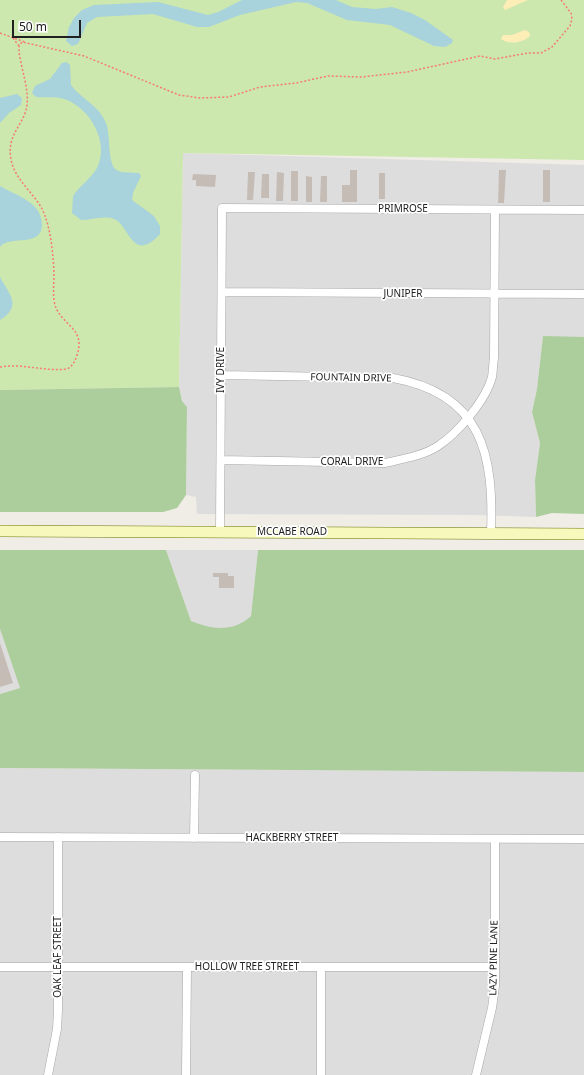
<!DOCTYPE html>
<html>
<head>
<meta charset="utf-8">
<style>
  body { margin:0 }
  #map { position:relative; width:584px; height:1075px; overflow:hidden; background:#f0ece6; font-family:"Noto Sans",sans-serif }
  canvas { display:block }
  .scale { position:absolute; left:12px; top:20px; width:69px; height:18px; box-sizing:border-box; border:2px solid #202020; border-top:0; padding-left:5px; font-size:12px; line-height:14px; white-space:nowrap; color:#202020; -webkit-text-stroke:3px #fff; paint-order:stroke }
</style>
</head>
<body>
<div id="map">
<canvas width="584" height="1075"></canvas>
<div class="scale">50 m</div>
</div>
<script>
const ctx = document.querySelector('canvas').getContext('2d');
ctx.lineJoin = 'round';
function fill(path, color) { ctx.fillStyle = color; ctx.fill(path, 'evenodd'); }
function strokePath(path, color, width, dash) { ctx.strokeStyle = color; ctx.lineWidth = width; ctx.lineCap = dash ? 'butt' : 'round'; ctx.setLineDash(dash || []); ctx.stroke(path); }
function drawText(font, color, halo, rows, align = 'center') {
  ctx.font = font + ' "Noto Sans",sans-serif'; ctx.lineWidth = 3.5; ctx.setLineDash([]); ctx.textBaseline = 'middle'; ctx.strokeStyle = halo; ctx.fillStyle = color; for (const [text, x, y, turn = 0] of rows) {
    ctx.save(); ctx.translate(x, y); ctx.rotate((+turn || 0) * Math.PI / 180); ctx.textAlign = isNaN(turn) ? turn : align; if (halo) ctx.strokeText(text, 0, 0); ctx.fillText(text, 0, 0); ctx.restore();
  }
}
fill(new Path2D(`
  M 183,153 L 584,165 L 584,337 L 543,337 L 537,389 L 532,412 L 540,443 L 535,480 L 536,517 L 477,515 L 197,514 L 196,497 L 186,495 L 187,407 L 182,401 L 179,387 Z
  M 166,550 L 258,550 L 251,617 L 243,624 L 229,628 L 206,628 L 191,621 Z
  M 0,629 L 20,688 L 0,694 Z
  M 0,768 L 584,772 L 584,1075 L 0,1075 Z`), '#dedddd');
fill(new Path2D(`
  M 0,0 L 584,0 L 584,160 L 183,153 L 179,387 L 0,390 Z`), '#cce8ae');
fill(new Path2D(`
  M 543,336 L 584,337 L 584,514 L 552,513 L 536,517 L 535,480 L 540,443 L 532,412 L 537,389 Z
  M 179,387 L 182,401 L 187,407 L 186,495 L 177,508 L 163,512 L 0,512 L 0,390 Z
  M 0,550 L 166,550 L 191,621 C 212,630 234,632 251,616 L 258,550 L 584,550 L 584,772 L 0,768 L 0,694 L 20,688 L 0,629 Z`), '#acce9c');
fill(new Path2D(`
  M 507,0 L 528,0 L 505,10 L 503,7 Z
  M 525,30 L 529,32 L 530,36 C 523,43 509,45 501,39 L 503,35 L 512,35 Z`), '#fdedb7');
fill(new Path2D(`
  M 242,0 L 336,0 L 352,7 L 376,9 L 392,7 L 411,13 L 425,20 L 453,40 L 452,43 L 445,47 L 434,46 L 390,25 L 347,20 L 307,3 L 296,2 L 240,15 L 209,27 L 197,27 L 153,14 L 97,17 L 87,23 L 78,44 L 72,46 L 66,41 L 69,27 L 74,18 L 82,10 L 94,5 L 158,2 L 208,15 L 218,12 Z
  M 66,62 L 70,65 L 71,85 C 83,101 101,106 107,126 C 110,137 108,161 115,169 C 120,174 132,172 139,173 L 141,176 L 133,193 L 132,200 L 154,216 L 160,226 L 160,234 C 132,265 129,224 114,219 C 104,215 91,220 81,220 L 72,213 L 73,196 C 79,186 91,179 97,168 C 110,143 90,107 64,99 C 54,96 46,98 36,97 L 32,93 L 35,86 L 50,79 L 62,63 Z
  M 17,94 L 22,98 L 21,105 L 9,113 L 0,123 L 0,98 Z
  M 0,186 C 16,196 41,201 42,224 C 42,249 10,234 0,247 Z
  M 0,277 C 9,294 23,306 0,320 Z`), '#a8d2dc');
fill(new Path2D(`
  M 350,170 L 357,170 L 357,202 L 342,202 L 342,185 L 350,185 Z
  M 499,170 L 506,170 L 504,203 L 498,203 Z
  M 543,170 L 550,170 L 550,202 L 543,202 Z
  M 291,171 L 298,171 L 298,201 L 291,201 Z
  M 248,172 L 255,172 L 253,200 L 247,200 Z
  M 277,172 L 284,173 L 283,201 L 276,201 Z
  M 379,173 L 385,173 L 385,199 L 379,199 Z
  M 193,174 L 216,175 L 215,187 L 196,186 L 196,180 L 192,180 Z
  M 262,174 L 269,174 L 269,198 L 261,198 Z
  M 306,176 L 312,177 L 312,202 L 306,202 Z
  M 321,176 L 327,176 L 327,202 L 320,202 Z
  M 213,573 L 228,573 L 228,576 L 234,576 L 234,588 L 219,588 L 219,577 L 213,577 Z
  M 0,643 L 13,683 L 0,687 Z`), '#c5bcb6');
const street = new Path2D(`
  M 222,292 L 584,294
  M 221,375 L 393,378 C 482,394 494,454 491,533
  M 221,460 L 385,463 C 402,459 423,456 438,446 C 458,433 486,400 492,377 C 493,371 493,364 494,358 L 495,210
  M 220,531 L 222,208 L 584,210
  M 0,837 L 584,839
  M 194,838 L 195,775
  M 0,967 L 495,967
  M 48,1075 L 57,1029 L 58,1010 L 58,837
  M 186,1075 L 187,967
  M 321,1075 L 321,967
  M 476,1075 L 492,1008 L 495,986 L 495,839`);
const secondary = new Path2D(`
  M 0,531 L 584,534`);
strokePath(street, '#a7a7a7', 9);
strokePath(secondary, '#6c7508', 12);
strokePath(new Path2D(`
  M 0,33 L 25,42
  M 13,38 L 19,46
  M 0,367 C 23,363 45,372 67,369 C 73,366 75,361 77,355 C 87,326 57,325 54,300 C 53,291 54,282 54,273 C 53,253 51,231 44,213 C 36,194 14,180 11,159 C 6,134 25,124 27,105 C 29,88 21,69 19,51 L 19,46 L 22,42 L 84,56 L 179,95 L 200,98 L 229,97 L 260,87 L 296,83 L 328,76 L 361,77 L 407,72 L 480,56 L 495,59 L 528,53 L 541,53 L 552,47 L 570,26 L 572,19 L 571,13 L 561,0`), '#f67b71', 1.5, [2, 2]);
strokePath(street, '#fff', 8);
strokePath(secondary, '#f6f8bc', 11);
drawText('10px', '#202020', '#fff', [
  ["PRIMROSE",403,209],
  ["JUNIPER",403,294],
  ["IVY DRIVE",221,370,-90],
  ["FOUNTAIN DRIVE",351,378,1],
  ["CORAL DRIVE",352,462],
  ["MCCABE ROAD",292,532],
  ["HACKBERRY STREET",292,838],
  ["OAK LEAF STREET",58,957,-90],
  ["LAZY PINE LANE",494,958,-89],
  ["HOLLOW TREE STREET",247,967]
]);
</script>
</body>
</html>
